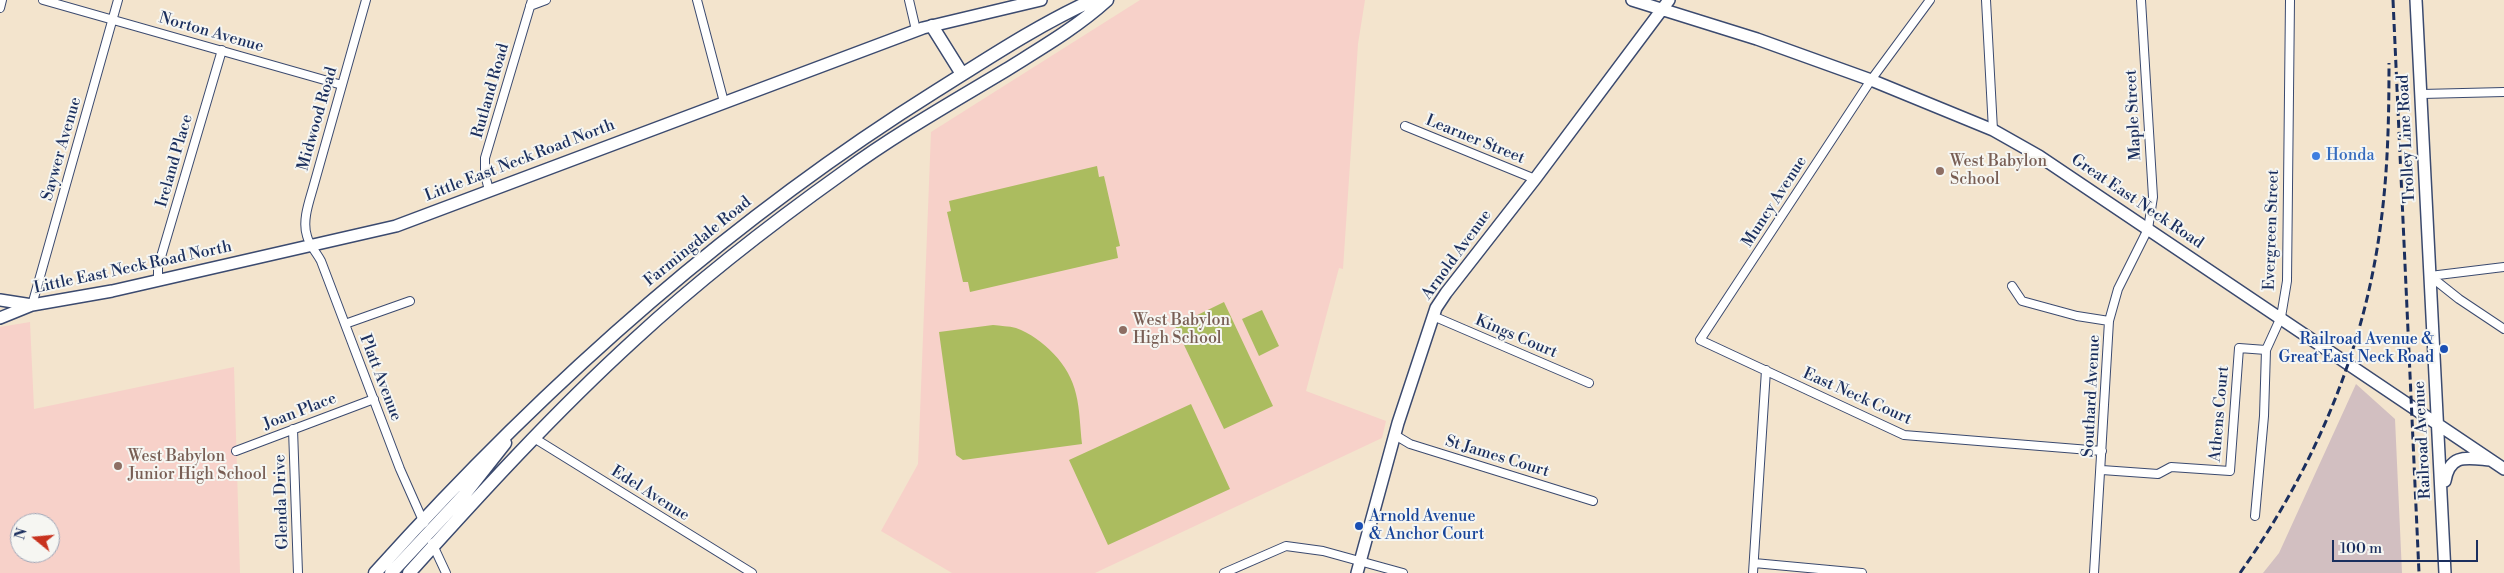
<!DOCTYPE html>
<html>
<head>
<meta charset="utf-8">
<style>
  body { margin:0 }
  #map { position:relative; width:2504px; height:573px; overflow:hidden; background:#f3e4cd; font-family:"Libre Bodoni",serif }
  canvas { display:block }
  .north { position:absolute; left:10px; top:513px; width:50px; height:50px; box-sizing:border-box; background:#f6f6f2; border:1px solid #9ea6b7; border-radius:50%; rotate:287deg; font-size:14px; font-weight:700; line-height:20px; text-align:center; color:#1b2f5e }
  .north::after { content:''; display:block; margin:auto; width:18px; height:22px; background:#c8321e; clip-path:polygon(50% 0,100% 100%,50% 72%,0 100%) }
  .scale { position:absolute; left:2332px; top:540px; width:146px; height:22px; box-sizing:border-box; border:2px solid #1b2f5e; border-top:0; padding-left:6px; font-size:15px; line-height:18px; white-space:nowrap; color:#1b2f5e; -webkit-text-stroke:4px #f6f6f2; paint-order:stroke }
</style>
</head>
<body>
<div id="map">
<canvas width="2504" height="573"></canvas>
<div class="north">N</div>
<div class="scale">100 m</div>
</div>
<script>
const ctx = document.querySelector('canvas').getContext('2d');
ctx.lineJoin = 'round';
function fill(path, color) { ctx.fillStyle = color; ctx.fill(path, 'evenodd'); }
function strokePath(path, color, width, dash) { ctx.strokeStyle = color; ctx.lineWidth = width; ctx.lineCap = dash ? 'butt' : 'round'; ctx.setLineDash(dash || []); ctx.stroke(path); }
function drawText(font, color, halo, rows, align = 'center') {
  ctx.font = font + ' "Libre Bodoni",serif'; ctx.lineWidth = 4; ctx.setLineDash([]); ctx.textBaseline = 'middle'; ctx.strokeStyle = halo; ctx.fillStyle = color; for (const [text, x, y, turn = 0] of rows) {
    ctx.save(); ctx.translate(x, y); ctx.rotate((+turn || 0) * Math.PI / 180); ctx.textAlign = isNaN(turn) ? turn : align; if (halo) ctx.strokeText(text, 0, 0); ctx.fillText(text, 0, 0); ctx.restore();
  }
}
fill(new Path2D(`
  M 1140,0 L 1365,0 L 1358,44 L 1343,269 L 1339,268 L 1306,391 L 1386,421 L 1382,438 L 1095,573 L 952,573 L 881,531 L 918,464 L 931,132 Z
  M 30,322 L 34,409 L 234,367 L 240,573 L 0,573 L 0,327 ZM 20,523 L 50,523 L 50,553 L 20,553 Z`), '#f7d1c9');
fill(new Path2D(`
  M 2356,384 L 2395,419 L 2402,573 L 2263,573 L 2279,553 Z`), '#d2bfc1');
fill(new Path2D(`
  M 1097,166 L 1099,177 L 1104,176 L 1120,246 L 1116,247 L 1118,258 L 970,292 L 968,282 L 963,282 L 947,212 L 951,211 L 949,201 Z
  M 1224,302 L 1273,406 L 1224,429 L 1175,326 Z
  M 1262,310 L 1279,346 L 1259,356 L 1242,319 Z
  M 993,325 C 1000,326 1009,326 1016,328 C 1043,338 1070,365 1076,394 C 1080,410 1080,427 1082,444 L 963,460 L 956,455 L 939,332 Z
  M 1191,404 L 1230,489 L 1108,545 L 1069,460 Z`), '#abbc5f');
const street = new Path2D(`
  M 43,0 L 342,85
  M 366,0 L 313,188 C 309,202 302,221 307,236 C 309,245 317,253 321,261 L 400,469 L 424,523
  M 697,0 L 724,102
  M 909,0 L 916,30
  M 1930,0 L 1871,80 L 1700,340 L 1904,435 L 2102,451
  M 1986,0 L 1993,130
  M 530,6 L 546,0
  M 0,8 L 2,0
  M 2422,94 L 2504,92
  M 1405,126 L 1535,179
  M 489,190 L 485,175 L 485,158 L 532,0
  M 2430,276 L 2459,299 L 2504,329
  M 2430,276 L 2504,267
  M 158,281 L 158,267 L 222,50
  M 2012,286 L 2022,301 L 2077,316 L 2109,321
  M 32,305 L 118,0
  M 1433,316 L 1589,383
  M 345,324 L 410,301
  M 293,429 L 298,573
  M 1395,435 L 1410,444 L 1593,501
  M 534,438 L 752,573
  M 236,451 L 374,399
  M 2102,470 L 2158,474 L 2171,467 L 2230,471 L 2239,348 L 2266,350
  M 2255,516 L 2264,416 L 2266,350 L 2281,317 L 2287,281 L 2290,0
  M 432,543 L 446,573
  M 1754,563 L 1862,573
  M 1224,573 L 1286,546 L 1323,551 L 1403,573
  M 1753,573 L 1766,370
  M 2094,573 L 2109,321 L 2118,289 L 2148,229 L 2153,197 L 2141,0`);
const secondary = new Path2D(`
  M 1632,0 L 1757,39 L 1871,80 L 1993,130 L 2039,156 L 2504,469
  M 2416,0 L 2445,573
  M 0,300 L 32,305
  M 0,318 L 32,305 L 112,291 L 396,226 L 923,28 L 1041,0
  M 2445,481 C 2450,453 2467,458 2490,460
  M 1357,573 L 1398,423 L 1436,308 L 1446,293 L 1535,179 L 1669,0`);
const primary = new Path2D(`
  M 932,26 L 962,74
  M 375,573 C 541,388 725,223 936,91 C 987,59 1038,25 1093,0
  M 391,573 L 464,495 L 505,443
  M 409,573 C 481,493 554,413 634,340 C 700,279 771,224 844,172 C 896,134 951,103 1006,70 C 1041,48 1076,28 1107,0`);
strokePath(street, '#3b4a6f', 10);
strokePath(secondary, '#3b4a6f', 14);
strokePath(primary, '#3b4a6f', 15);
strokePath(street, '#fff', 8);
strokePath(secondary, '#fff', 11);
strokePath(primary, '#fff', 12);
strokePath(new Path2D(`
  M 2393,0 L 2419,573
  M 2240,573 C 2314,469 2365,349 2381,222 C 2388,169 2389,116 2389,63`), '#1b2f5e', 3, [8, 4]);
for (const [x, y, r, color] of [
  [2316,156,5,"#3f7fe0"],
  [1940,171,5,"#8d6e63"],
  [1123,330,5,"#8d6e63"],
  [2444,349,5,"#1a4fb4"],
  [118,466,5,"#8d6e63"],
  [1359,526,5,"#1a4fb4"]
]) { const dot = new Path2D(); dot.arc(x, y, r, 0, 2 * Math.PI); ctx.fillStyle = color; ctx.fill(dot); strokePath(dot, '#f6f6f2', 2); }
drawText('16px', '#1b2f5e', '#f6f6f2', [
  ["Norton Avenue",211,33,16],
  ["Rutland Road",491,91,-74],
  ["Maple Street",2134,115,-93],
  ["Midwood Road",318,119,-74],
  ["Trolley Line Road",2407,139,-93],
  ["Learner Street",1475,140,22],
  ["Saywer Avenue",62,149,-74],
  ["Ireland Place",175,161,-74],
  ["Little East Neck Road North",520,161,-21],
  ["Muncy Avenue",1775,202,-57],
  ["Great East Neck Road",2137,202,34],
  ["Evergreen Street",2272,230,-88],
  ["Farmingdale Road",698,242,-39],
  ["Arnold Avenue",1457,255,-54],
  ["Little East Neck Road North",133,268,-12],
  ["Kings Court",1516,337,23],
  ["Platt Avenue",380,378,69],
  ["Southard Avenue",2092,396,-87],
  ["East Neck Court",1857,397,24],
  ["Joan Place",300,412,-21],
  ["Athens Court",2220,414,-85],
  ["Railroad Avenue",2423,440,-93],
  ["St James Court",1497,457,17],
  ["Edel Avenue",650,494,32],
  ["Glenda Drive",282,502,-92]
]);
drawText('16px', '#366cbe', '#f6f6f2', [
  ["Honda",2326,156]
], 'left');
drawText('16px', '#785e54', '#f6f6f2', [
  ["West Babylon",1950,162],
  ["School",1950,180],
  ["West Babylon",1133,321],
  ["High School",1133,339],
  ["West Babylon",128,457],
  ["Junior High School",128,475]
], 'left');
drawText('16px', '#164399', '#f6f6f2', [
  ["Railroad Avenue &",2434,340],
  ["Great East Neck Road",2434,358],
  ["Arnold Avenue",1369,517,"left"],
  ["& Anchor Court",1369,535,"left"]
], 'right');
</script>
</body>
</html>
